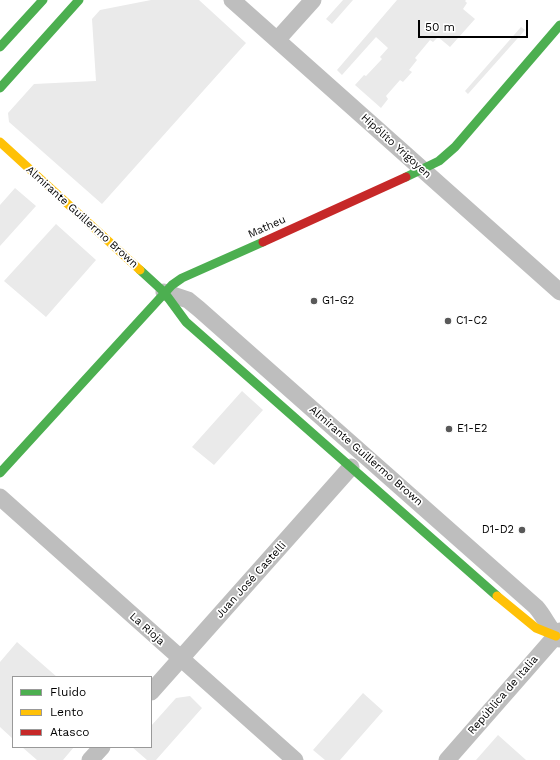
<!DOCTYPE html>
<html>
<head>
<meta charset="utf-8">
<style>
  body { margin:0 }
  #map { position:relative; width:560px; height:760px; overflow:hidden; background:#fff; font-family:"Work Sans",sans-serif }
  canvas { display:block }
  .legend { position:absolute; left:12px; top:676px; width:140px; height:72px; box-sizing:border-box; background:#fff; border:1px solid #999; margin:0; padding:5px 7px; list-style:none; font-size:12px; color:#000 }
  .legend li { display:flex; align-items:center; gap:8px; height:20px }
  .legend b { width:20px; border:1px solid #999 }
  .scale { position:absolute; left:418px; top:20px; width:110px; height:18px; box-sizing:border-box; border:2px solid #000; border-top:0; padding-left:5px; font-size:12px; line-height:14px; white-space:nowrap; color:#000; -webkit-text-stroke:3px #fff; paint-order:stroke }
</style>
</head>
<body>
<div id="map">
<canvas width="560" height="760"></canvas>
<ul class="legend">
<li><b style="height:5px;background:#4caf50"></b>Fluido</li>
<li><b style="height:5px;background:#ffc107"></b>Lento</li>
<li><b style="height:5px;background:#c62828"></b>Atasco</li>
</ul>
<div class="scale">50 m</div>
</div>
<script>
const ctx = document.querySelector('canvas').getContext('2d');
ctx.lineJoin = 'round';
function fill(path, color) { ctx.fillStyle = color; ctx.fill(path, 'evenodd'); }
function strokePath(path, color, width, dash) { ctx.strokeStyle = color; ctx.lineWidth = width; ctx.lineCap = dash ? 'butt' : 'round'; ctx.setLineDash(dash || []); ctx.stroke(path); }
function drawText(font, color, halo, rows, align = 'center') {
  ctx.font = font + ' "Work Sans",sans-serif'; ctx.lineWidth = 3.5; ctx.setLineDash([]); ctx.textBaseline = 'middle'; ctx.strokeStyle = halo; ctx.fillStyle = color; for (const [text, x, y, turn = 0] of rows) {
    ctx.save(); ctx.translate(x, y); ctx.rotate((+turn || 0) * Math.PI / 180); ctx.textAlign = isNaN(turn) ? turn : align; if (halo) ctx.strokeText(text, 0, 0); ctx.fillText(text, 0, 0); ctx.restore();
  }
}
fill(new Path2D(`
  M 151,0 L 199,0 L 246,43 L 102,204 L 9,122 L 8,113 L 34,84 L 96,81 L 92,19 L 100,10 Z
  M 343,0 L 353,0 L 332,24 L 326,19 Z
  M 397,0 L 466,0 L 465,1 L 467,3 L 463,9 L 475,19 L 450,47 L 438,37 L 433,42 L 430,40 L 415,58 L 417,60 L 409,70 L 412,72 L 403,82 L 400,80 L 386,96 L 388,99 L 381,108 L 355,85 L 364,75 L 366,76 L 382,59 L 380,57 L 388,48 L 376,37 L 342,75 L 337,70 Z
  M 521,27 L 525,30 L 468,94 L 465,91 Z
  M 15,188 L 36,206 L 0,246 L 0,205 Z
  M 56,224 L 96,260 L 46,317 L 4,281 Z
  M 242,391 L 263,410 L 214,465 L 192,447 Z
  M 17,642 L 57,677 L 13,677 L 13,739 L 0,727 L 0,662 Z
  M 363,693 L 383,711 L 340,760 L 325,760 L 313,750 Z
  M 190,696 L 202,708 L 156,760 L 147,760 L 132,747 L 151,747 L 151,726 L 176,698 Z
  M 498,735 L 526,760 L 476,760 Z
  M 22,747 L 74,747 L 63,760 L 37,760 Z`), '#eaeaea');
strokePath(new Path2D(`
  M 232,0 L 560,292
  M 277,40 L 313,0
  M 164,292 L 188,300 L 199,309 L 536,607 C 545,617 550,631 560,639
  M 0,497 L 295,760
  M 151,692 L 351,467
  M 90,760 L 102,747
  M 447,760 L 560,631`), '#bebebe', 17);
strokePath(new Path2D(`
  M 0,47 L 43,0
  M 0,88 L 79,0
  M 406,177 L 439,161 L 455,147 L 560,25
  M 140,270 L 164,292 L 186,322 L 497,596
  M 0,473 L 172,285 L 182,278 L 263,242`), '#4caf50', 9);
strokePath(new Path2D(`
  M 0,142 L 140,270
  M 497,596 L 536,628 L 556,636`), '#ffc107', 9);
strokePath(new Path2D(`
  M 263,242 L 406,177`), '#c62828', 9);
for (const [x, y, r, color] of [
  [314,301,4,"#595959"],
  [448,321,4,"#595959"],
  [449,429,4,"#595959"],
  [522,530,4,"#595959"]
]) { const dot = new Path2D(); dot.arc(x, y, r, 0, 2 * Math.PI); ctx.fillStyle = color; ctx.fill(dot); strokePath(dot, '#fff', 1.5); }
drawText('11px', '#000', '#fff', [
  ["Hipólito Yrigoyen",396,146,42],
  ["Almirante Guillermo Brown",82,217,42],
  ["Matheu",267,227,-24],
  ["Almirante Guillermo Brown",366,456,41],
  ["Juan José Castelli",251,580,-48],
  ["La Rioja",147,629,42],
  ["República de Italia",503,695,-49]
]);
drawText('11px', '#000', '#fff', [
  ["G1-G2",322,301],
  ["C1-C2",456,321],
  ["E1-E2",457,429],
  ["D1-D2",514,530,"right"]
], 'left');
</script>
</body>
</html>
